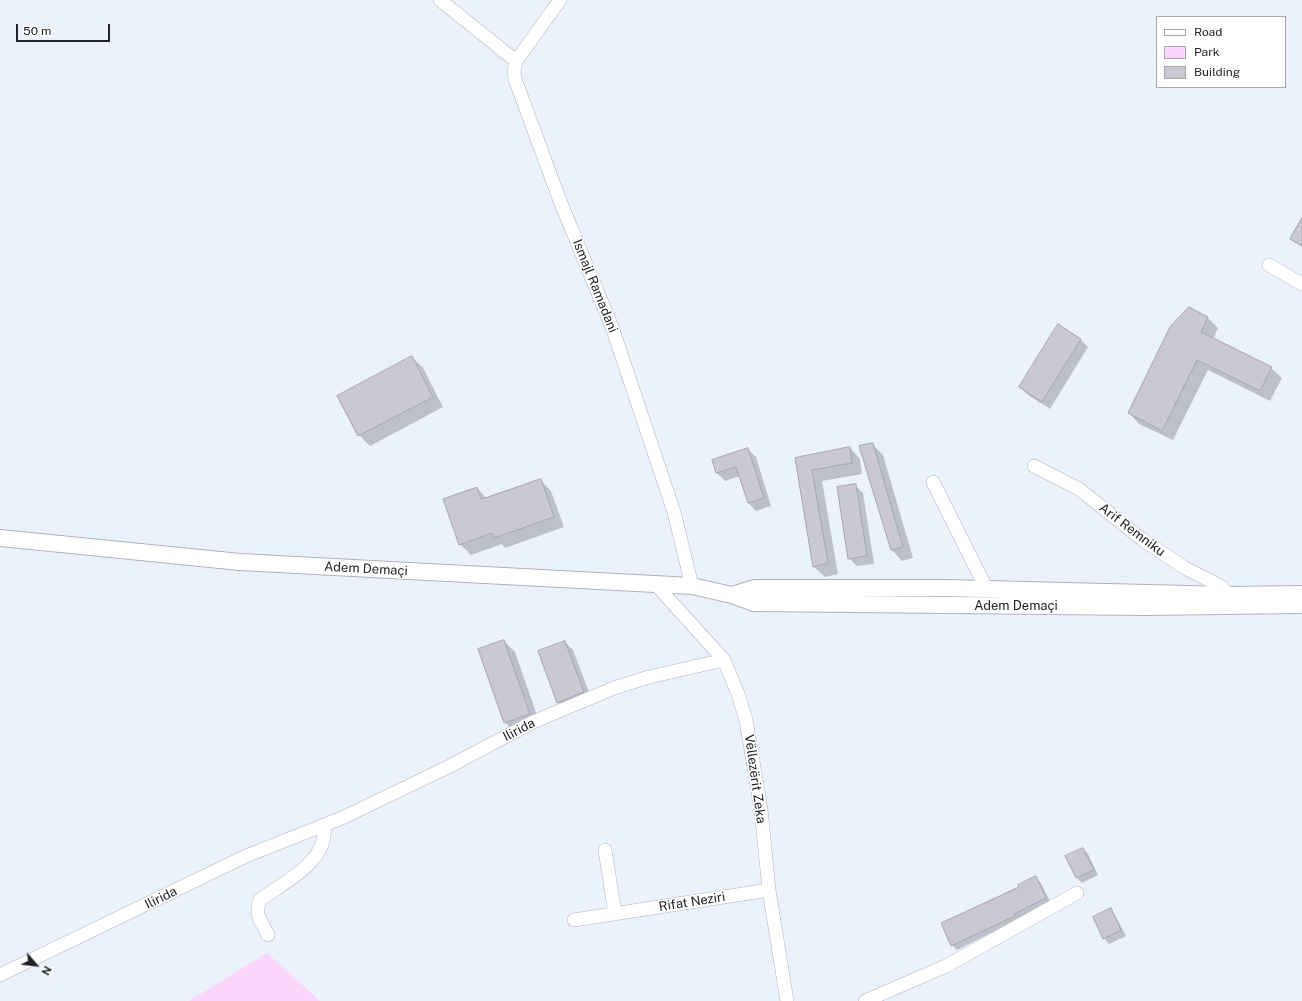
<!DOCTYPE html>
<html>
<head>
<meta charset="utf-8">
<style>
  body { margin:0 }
  #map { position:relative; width:1302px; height:1001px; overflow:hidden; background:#ecf2fc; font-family:"Public Sans",sans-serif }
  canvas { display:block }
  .legend { position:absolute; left:1156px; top:16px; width:130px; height:72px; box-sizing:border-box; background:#fff; border:1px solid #a6a7a9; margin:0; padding:5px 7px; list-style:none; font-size:12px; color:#212327 }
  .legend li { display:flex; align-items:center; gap:8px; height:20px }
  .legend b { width:20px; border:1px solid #a6a7a9 }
  .north { position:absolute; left:16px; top:945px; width:40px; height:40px; -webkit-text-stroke:3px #fff; paint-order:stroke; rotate:118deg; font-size:11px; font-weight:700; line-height:16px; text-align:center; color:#212327 }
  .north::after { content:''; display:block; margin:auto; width:14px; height:18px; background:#212327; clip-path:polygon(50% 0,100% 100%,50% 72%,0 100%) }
  .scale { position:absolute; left:16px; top:24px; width:94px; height:18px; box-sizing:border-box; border:2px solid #212327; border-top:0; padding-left:5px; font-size:12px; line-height:14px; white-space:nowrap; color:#212327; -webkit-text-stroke:3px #fff; paint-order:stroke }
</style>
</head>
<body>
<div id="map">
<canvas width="1302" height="1001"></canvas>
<ul class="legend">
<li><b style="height:5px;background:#fff"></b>Road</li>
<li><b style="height:11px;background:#fbd5fa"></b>Park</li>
<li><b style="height:11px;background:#cac8d3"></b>Building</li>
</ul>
<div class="north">N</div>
<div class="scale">50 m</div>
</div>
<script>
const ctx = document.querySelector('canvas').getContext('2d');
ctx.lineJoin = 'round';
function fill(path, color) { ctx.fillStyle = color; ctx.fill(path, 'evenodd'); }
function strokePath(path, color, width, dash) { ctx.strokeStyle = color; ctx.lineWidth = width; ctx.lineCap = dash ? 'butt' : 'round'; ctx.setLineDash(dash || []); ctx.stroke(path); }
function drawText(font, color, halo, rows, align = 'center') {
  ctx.font = font + ' "Public Sans",sans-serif'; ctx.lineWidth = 3; ctx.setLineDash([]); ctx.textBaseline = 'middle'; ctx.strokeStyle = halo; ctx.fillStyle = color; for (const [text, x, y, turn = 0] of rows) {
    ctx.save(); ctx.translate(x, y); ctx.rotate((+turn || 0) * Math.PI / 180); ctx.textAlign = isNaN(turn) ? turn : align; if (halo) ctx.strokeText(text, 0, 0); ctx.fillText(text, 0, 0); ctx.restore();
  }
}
fill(new Path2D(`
  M 267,953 L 320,1001 L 189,1001 Z`), '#fbd5fa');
fill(new Path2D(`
  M 1302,221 L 1302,247 L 1291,239 Z
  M 1190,309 L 1208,318 L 1218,328 L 1213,339 L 1271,368 L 1282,378 L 1270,401 L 1208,370 L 1173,440 L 1139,424 L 1129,413 Z
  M 1080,339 L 1088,347 L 1050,409 L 1028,395 L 1020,387 Z
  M 412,357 L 423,368 L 443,407 L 370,446 L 359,435 Z
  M 872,444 L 883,455 L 913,558 L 902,561 L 892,550 L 860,446 Z
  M 850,448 L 860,459 L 862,474 L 822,481 L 838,574 L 825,577 L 814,567 L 796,459 Z
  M 748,449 L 756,457 L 771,506 L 756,511 L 748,503 L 740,476 L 725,481 L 717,473 L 713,461 Z
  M 540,480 L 551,491 L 564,527 L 505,548 L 502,544 L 471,555 L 460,544 L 477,488 L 487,499 Z
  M 855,485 L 863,493 L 874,564 L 857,566 L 849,558 Z
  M 504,641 L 515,652 L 540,724 L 515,733 L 505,722 Z
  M 565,642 L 573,650 L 592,700 L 566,710 L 558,702 L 539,652 Z
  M 1083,849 L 1088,854 L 1098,875 L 1082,883 L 1077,878 Z
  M 1035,877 L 1040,882 L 1051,903 L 957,950 L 952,945 L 1020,888 Z
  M 1110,910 L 1115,915 L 1126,936 L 1109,944 L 1104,938 L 1094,917 Z`), '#0003');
const building = new Path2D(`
  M 1302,218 L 1302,246 L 1290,239 Z
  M 1189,307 L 1208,317 L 1201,332 L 1272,367 L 1260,391 L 1197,360 L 1162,431 L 1128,413 L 1170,327 Z
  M 1058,324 L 1081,339 L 1042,402 L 1019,387 Z
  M 412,356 L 433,397 L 358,436 L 337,396 Z
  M 873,443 L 903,547 L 891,550 L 859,446 Z
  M 850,447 L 852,463 L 812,470 L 828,563 L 813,567 L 795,458 Z
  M 748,448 L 764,498 L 748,503 L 736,467 L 716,473 L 712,460 Z
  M 541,479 L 554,517 L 494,538 L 492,533 L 459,545 L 443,499 L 477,487 L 481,499 Z
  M 856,484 L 867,556 L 848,559 L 837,487 Z
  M 504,640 L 530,714 L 504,723 L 478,649 Z
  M 565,641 L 584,692 L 557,703 L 538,651 Z
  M 1083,848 L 1094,870 L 1076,878 L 1065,856 Z
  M 1036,876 L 1046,898 L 1014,914 L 1015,916 L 951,946 L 941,923 L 1019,887 L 1018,885 Z
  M 1111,908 L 1121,930 L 1103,939 L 1093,917 Z`);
fill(building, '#cac8d3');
strokePath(building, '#a6a5b0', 1);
const minor = new Path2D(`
  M 440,0 L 516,61
  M 560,0 L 516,61 L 514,71 L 515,79 L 560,201 L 612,327 L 674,512 L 692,586
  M 1269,265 L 1302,284
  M 1034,466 L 1079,489 L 1143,540 L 1185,568 L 1222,587 L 1228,595
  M 933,482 L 987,590
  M 657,586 L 724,660 L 738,694 L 746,720 L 761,809 L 769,890 L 787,1001
  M 605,850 L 615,914
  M 574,920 L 769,890
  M 268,935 C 261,921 254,915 260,900 C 285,881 329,862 324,825
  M 0,975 L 246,856 L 342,818 L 448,767 L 533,722 L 614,688 L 649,677 L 724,660
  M 865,1001 L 946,966 L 1077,893`);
const major = new Path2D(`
  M 0,538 L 240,562 L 692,586 L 732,595 L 754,603 L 1146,607 L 1302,605
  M 732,595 L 754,588 L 945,588 L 1228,595 L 1302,594`);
strokePath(minor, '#adb3bd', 14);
strokePath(major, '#adb3bd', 18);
strokePath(minor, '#fff', 13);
strokePath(major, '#fff', 16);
drawText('13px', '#212327', '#fff', [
  ["Ismajl Ramadani",595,286,68],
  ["Arif Remniku",1132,530,37],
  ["Adem Demaçi",366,569,3],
  ["Adem Demaçi",1016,606],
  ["Ilirida",519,730,-27],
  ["Vëllezërit Zeka",755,779,82],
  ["Ilirida",161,898,-26],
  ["Rifat Neziri",692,902,-9]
]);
</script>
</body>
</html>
